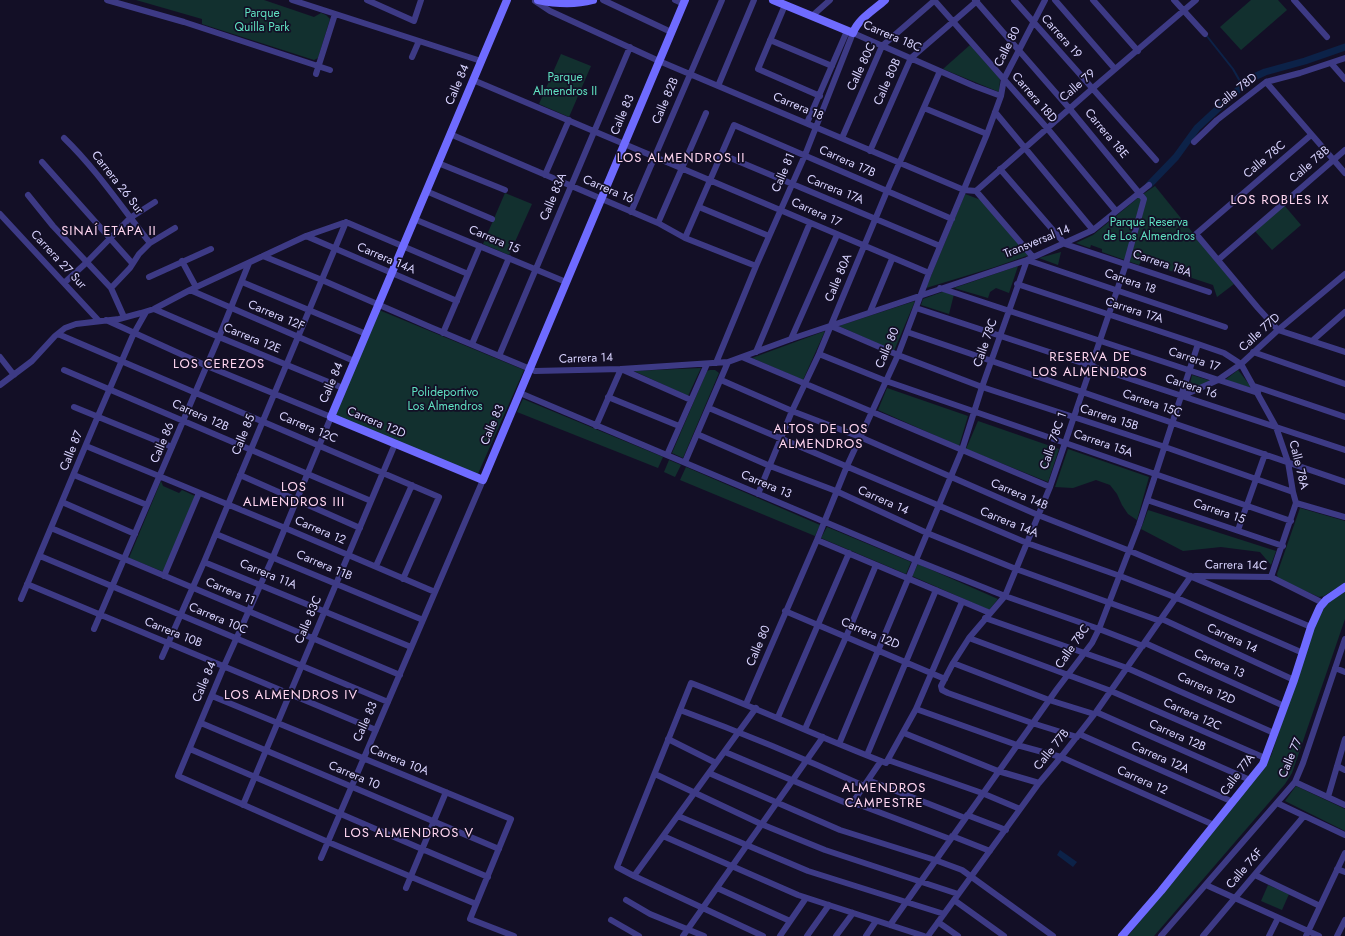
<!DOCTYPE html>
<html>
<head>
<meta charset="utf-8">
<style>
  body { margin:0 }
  canvas { display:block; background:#130f26 }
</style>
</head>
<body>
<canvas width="1345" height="936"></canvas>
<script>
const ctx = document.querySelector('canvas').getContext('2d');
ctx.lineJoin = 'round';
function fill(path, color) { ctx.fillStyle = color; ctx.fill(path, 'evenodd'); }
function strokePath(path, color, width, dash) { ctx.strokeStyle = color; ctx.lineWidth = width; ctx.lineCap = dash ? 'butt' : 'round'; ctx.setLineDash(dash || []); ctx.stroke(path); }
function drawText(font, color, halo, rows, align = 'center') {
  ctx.font = font + ' Jost,sans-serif'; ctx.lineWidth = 3.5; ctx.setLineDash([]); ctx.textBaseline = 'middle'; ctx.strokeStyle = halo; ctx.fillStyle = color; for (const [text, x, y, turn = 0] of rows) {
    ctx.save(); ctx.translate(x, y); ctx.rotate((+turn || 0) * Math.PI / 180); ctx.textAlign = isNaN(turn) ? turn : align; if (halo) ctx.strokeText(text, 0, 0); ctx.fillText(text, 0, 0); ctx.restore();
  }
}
fill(new Path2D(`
  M 136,0 L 264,0 L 314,17 L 321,13 L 326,15 L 330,19 L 318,58 L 314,60 L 202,24 L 202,19 Z
  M 1251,0 L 1278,0 L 1287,10 L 1241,50 L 1220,27 Z
  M 970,45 L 1000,79 L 999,92 L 943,69 Z
  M 561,54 L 591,66 L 569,117 L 539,104 Z
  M 1155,186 L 1234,284 L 1217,297 L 1213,285 L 1141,261 L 1139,265 L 1102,252 L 1102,249 L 1091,245 L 1090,248 L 1076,243 L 1093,235 L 1139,197 Z
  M 505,193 L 532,204 L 509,255 L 483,244 Z
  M 965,194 L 981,200 L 1029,255 L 995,267 L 926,288 Z
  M 1284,205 L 1301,225 L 1272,250 L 1254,230 Z
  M 1061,252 L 1058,265 L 1039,258 Z
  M 1018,266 L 1009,293 L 996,288 L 990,292 L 988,298 L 954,288 Z
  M 945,291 L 954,294 L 949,314 L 921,305 L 923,299 Z
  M 915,301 L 894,351 L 839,326 Z
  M 379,310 L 524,370 L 477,476 L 335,415 Z
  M 825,331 L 803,380 L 752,358 Z
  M 701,368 L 688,396 L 634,371 Z
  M 710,370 L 715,370 L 719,373 L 683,458 L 672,453 L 707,371 Z
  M 1238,370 L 1252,388 L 1225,380 Z
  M 1192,375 L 1211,381 L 1188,393 Z
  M 887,388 L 968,416 L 959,446 L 878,410 Z
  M 523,399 L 663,457 L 658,468 L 517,412 Z
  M 978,421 L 1059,449 L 1048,482 L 966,449 Z
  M 1068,449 L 1149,477 L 1137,520 L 1128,514 L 1122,505 L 1117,494 L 1110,485 L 1096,480 L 1073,488 L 1055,487 Z
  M 669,460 L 681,465 L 675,477 L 664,472 Z
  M 686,467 L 820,525 L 815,536 L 680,480 Z
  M 161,481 L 163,486 L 179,493 L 182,490 L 195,496 L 164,572 L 129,558 Z
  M 1300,508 L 1345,521 L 1345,583 L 1324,596 L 1319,597 L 1278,579 L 1277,574 Z
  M 1148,510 L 1276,551 L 1271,565 L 1260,552 L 1221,547 L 1183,551 L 1141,529 Z
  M 827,527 L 911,562 L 906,574 L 821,538 Z
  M 918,564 L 998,599 L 989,610 L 912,576 Z
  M 1345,591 L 1345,619 L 1292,773 L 1285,784 L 1154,936 L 1128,936 L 1265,766 L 1271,756 L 1315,623 L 1327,603 Z
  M 1296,786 L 1345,809 L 1345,831 L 1285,801 Z
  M 1268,885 L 1289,894 L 1282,910 L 1261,901 Z`), '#12302f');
fill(new Path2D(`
  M 1060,850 L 1077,862 L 1073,867 L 1057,855 Z`), '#0c2248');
strokePath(new Path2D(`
  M 1206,35 L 1233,69 L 1241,83`), '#0c2248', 2);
strokePath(new Path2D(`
  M 1149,185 L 1176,157 L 1197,128 L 1238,90 L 1254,77 L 1265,72 L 1305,61 L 1345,47`), '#0c2248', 7);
strokePath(new Path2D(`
  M 107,0 L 184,22 L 330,70
  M 292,0 L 481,61
  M 367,0 L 414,21 L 421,0
  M 603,0 L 671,32
  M 675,0 L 684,4
  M 934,0 L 1047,128 L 1116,211
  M 975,0 L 1069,108 L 1144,199 L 1126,264 L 1050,487 L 1005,596 L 969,638 L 953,663 L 941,686 L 942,690 L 948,693 L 1032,723 L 1077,737
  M 1014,0 L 1156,160
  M 1055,0 L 1115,69
  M 1093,0 L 1138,51
  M 1174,0 L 1205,34
  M 1294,0 L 1327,37
  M 535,1 L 550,11 L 659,61 L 964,190 L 976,191 L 1033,257
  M 785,5 L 758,69 L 820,96
  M 812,16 L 830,0
  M 770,40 L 832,66
  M 412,57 L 419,41
  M 1331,63 L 1345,79
  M 316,74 L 335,14
  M 473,80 L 929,273
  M 1266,82 L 1345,173
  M 718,86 L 754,0
  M 924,108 L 987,134
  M 995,112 L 1093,230
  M 807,123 L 847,31
  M 450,134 L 658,223 L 685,238 L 756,266
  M 1311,135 L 1196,234 L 1258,308 L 1278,330 L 1345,352
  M 64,138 C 97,170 122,208 150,243
  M 842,138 L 882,46 L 935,0
  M 1194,142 L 1217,120 L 1266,82 L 1300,73 L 1345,58
  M 870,151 L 911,58 L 977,1
  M 721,154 L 940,246
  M 42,162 L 132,263
  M 438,163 L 505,190
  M 1000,169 L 1065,244 L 1209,292
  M 545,175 L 569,120
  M 426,191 L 492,219
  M 976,191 L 1093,88 L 1196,0
  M 28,195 L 53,226 L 111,288 L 124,317
  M 699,207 L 769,236
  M 631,212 L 722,0
  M 0,214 L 99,321
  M 414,219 L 566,282
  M 346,222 L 468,274
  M 658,223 L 706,113
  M 306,236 L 457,301
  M 685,238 L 734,125 L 952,219
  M 263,256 L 322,280 L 430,327 L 535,371 L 621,369 L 728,362 L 791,339 L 1027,260 L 1093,230 L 1149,185
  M 1218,260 L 1345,150
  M 182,261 L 196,287
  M 149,277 L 211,249
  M 242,282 L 366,334
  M 64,283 L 86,263 L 130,218 L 155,202
  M 1017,284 L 1198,344 L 1224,353 L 1241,364 L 1276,427 L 1288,462 L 1293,492 L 1296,503 L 1271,577
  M 111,288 L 130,268 L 139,254 L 150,243 L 175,228
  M 940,288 L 1258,393
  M 190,290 L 354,361
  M 916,308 L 1345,450
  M 154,309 L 219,337 L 343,388
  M 870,312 L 892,259
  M 106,320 L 207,366 L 331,417 L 273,557 L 224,666 L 178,776 L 328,842 L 476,904
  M 831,326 L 898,355 L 982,387 L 1165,447 L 1293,492
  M 907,332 L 1345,482
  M 443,333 L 480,246
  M 58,334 L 439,497 L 403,579
  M 791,339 L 837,235
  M 1312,341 L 1345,312
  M 472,344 L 509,258
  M 756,352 L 810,223
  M 1253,352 L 1345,384
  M 819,354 L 886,381 L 1291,521
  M 499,356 L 630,47
  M 0,357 L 14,375
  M 742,357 L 1050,487
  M 716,363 L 756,266 L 805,155 L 853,33 L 974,86 L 1001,96
  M 64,370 L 371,501
  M 721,380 L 792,411 L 860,437 L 1038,515 L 1130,551 L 1311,627
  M 0,385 L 32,361 L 55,336 L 65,328 L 76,324 L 119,319 L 141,313 L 154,309 L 190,290 L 306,236 L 346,222
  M 1254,386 L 1345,417
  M 520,393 L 915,560 L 1005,596 L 1099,629 L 1143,646
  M 1182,396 L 1218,380 L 1241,364 L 1278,330 L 1345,274
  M 608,397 L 679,426
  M 74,407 L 172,447
  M 709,408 L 1027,543 L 1120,576 L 1177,598 L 1303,653
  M 596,426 L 621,369 L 691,400
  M 697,434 L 770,466 L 836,491 L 927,533 L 1016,569 L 1160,621
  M 86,446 L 285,528 L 435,592
  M 667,455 L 707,364
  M 685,462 L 728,362
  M 74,475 L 147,505
  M 240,475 L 360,528
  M 758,494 L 792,411 L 819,354 L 887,191 L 940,71
  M 1147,500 L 1283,546
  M 62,502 L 135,534
  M 1296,503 L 1345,517
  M 51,528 L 400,675
  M 1238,530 L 1265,454
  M 216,534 L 423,620
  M 817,540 L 990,613
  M 40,556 L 388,702
  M 204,562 L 411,647
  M 376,566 L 412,485
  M 164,576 L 199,493
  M 1195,576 L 1271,577 L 1323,603
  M 27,584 L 376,730
  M 21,599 L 98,416 L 133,335 L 146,312
  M 785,611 L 945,679
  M 985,618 L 1127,668 L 1274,733
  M 1162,619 L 1294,680
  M 94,629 L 219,337 L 249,263
  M 969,638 L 1111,691 L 1265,758
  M 1145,643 L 1284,706
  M 162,657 L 204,562 L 346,222
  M 953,663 L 1049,700 L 1094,714
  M 1335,668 L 1345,672
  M 212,696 L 511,819 L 470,919 L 514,936
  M 746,704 L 817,540 L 847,466 L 898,355 L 929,273 L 987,134 L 1001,96 L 1004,79 L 1045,0
  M 756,708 L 634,876 L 617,867 L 691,683 C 757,708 821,738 886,763 L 916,709 L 962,602
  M 916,709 L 1017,745 L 1061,757 L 1214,825
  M 680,710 C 743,733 803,758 864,786
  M 1096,712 L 1250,780
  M 778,717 L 849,553
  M 201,723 L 499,849
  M 805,729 L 846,637 L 876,565
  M 904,733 L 998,771 L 1039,783
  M 1079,734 L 1233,802
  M 668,739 L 716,763
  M 839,744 L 962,450 L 982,387 L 1027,260 L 1225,327
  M 190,749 L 422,849 L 488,877
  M 725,752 L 851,805 L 860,805 L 950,839
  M 867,755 L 936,590
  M 888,760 L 982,793 L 1020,809
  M 1337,766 L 1345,770
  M 709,773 L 840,830 L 935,860 L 962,870 L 1053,936
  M 655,774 L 761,824 L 825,850 L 958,894
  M 868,780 L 965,818
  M 1295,782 L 1345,805
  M 1328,797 L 1345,739
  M 1277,803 L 1345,835
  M 243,805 L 395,444
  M 851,805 L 881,761
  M 967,815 L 1006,830
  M 678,816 L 808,871 L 944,914
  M 663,836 L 798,895 L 924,936
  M 952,836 L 990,851
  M 321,858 L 483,480
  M 1337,869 L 1345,872
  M 1255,875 L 1320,906
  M 634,876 L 763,936
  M 1206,885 L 1319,936
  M 406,888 L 446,792
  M 717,888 L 790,921
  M 626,900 L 650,914 L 704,936
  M 954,900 L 1004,936
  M 611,920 L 639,936
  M 938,922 L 958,936
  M 890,925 L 1057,689 L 1092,643 L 1099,629 L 1139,525 L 1198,344
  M 683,936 L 823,737
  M 780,936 L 806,898
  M 807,936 L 829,905
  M 836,936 L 853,913
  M 866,936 L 876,921
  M 928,936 L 1039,783 L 1061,757 L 1096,712 L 1191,576
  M 1161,936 L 1295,782 L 1303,763 L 1345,639
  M 1203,936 L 1304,816
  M 1269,936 L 1278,918
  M 1306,936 L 1345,853
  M 1337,936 L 1345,920`), '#3d3a85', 6);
strokePath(new Path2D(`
  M 507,0 L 331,417 L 483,480 L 685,0
  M 538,0 C 557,4 574,5 593,0
  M 773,0 L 853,33 C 858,19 874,10 885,0
  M 1122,936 L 1161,891 L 1263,764 L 1294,680 L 1311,627 L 1320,607 L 1326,600 L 1345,587`), '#6f6bff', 8);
drawText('12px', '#5fe0c0', '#130f26', [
  ["Parque",262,14],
  ["Quilla Park",262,28],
  ["Parque",565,78],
  ["Almendros II",565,92],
  ["Parque Reserva",1149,223],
  ["de Los Almendros",1149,237],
  ["Polideportivo",445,393],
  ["Los Almendros",445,407]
]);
drawText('12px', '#d9d4ff', '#130f26', [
  ["Carrera 18C",892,37,23],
  ["Carrera 19",1061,37,48],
  ["Calle 80",1008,47,-63],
  ["Calle 80C",862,67,-65],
  ["Calle 80B",888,82,-66],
  ["Calle 84",458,85,-67],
  ["Calle 79",1078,86,-41],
  ["Calle 78D",1236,92,-38],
  ["Carrera 18D",1034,98,49],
  ["Calle 82B",666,101,-67],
  ["Carrera 18",798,107,23],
  ["Calle 83",623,115,-67],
  ["Carrera 18E",1106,134,50],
  ["Calle 78C",1265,160,-40],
  ["Carrera 17B",847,162,24],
  ["Calle 78B",1310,165,-41],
  ["Calle 81",784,173,-67],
  ["Carrera 26 Sur",117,183,52],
  ["Carrera 16",608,190,23],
  ["Carrera 17A",835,190,22],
  ["Calle 83A",554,197,-67],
  ["Carrera 17",816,213,24],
  ["Carrera 15",494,240,23],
  ["Transversal 14",1037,242,-22],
  ["Carrera 14A",386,259,23],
  ["Carrera 27 Sur",58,260,47],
  ["Carrera 18A",1162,264,19],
  ["Calle 80A",839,278,-67],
  ["Carrera 18",1130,282,19],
  ["Carrera 17A",1134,311,18],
  ["Carrera 12F",276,316,23],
  ["Calle 77D",1260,333,-42],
  ["Carrera 12E",252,339,22],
  ["Calle 78C",986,343,-71],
  ["Calle 80",888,348,-67],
  ["Carrera 14",586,359,-2],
  ["Carrera 17",1194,360,18],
  ["Calle 84",332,383,-67],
  ["Carrera 16",1191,387,18],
  ["Carrera 15C",1152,404,19],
  ["Carrera 12B",200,416,24],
  ["Carrera 15B",1109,418,18],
  ["Carrera 12D",376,423,23],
  ["Calle 83",493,425,-67],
  ["Carrera 12C",308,428,23],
  ["Calle 85",244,435,-68],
  ["Calle 78C 1",1054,441,-71],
  ["Calle 86",163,443,-67],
  ["Carrera 15A",1103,444,19],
  ["Calle 87",72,451,-68],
  ["Calle 78A",1298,465,76],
  ["Carrera 13",766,485,23],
  ["Carrera 14B",1019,495,23],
  ["Carrera 14",883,501,24],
  ["Carrera 15",1219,512,19],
  ["Carrera 14A",1009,523,22],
  ["Carrera 12",320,531,23],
  ["Carrera 11B",324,566,23],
  ["Carrera 14C",1236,566,1],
  ["Carrera 11A",268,575,22],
  ["Carrera 11",230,592,23],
  ["Carrera 10C",218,619,23],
  ["Calle 83C",309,620,-67],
  ["Carrera 10B",173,633,22],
  ["Carrera 12D",870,634,23],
  ["Carrera 14",1232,639,25],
  ["Calle 80",759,646,-67],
  ["Calle 78C",1073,647,-55],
  ["Carrera 13",1219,664,24],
  ["Calle 84",205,682,-67],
  ["Carrera 12D",1206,689,24],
  ["Carrera 12C",1192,715,24],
  ["Calle 83",366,722,-66],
  ["Carrera 12B",1177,736,24],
  ["Calle 77B",1052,750,-51],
  ["Carrera 12A",1160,758,24],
  ["Calle 77",1291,758,-67],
  ["Carrera 10A",399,761,22],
  ["Calle 77A",1238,775,-53],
  ["Carrera 10",354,776,23],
  ["Carrera 12",1142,781,24],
  ["Calle 76F",1245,869,-49]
]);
ctx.letterSpacing = '1px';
drawText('13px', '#ffd6f0', '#130f26', [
  ["LOS ALMENDROS II",681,159],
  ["LOS ROBLES IX",1280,201],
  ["SINAÍ ETAPA II",109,232],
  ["RESERVA DE",1090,358],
  ["LOS ALMENDROS",1090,373],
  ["LOS CEREZOS",219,365],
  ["ALTOS DE LOS",821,430],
  ["ALMENDROS",821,445],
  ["LOS",294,488],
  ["ALMENDROS III",294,503],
  ["LOS ALMENDROS IV",291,696],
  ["ALMENDROS",884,789],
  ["CAMPESTRE",884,804],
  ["LOS ALMENDROS V",409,834]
]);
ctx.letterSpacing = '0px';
</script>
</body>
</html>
